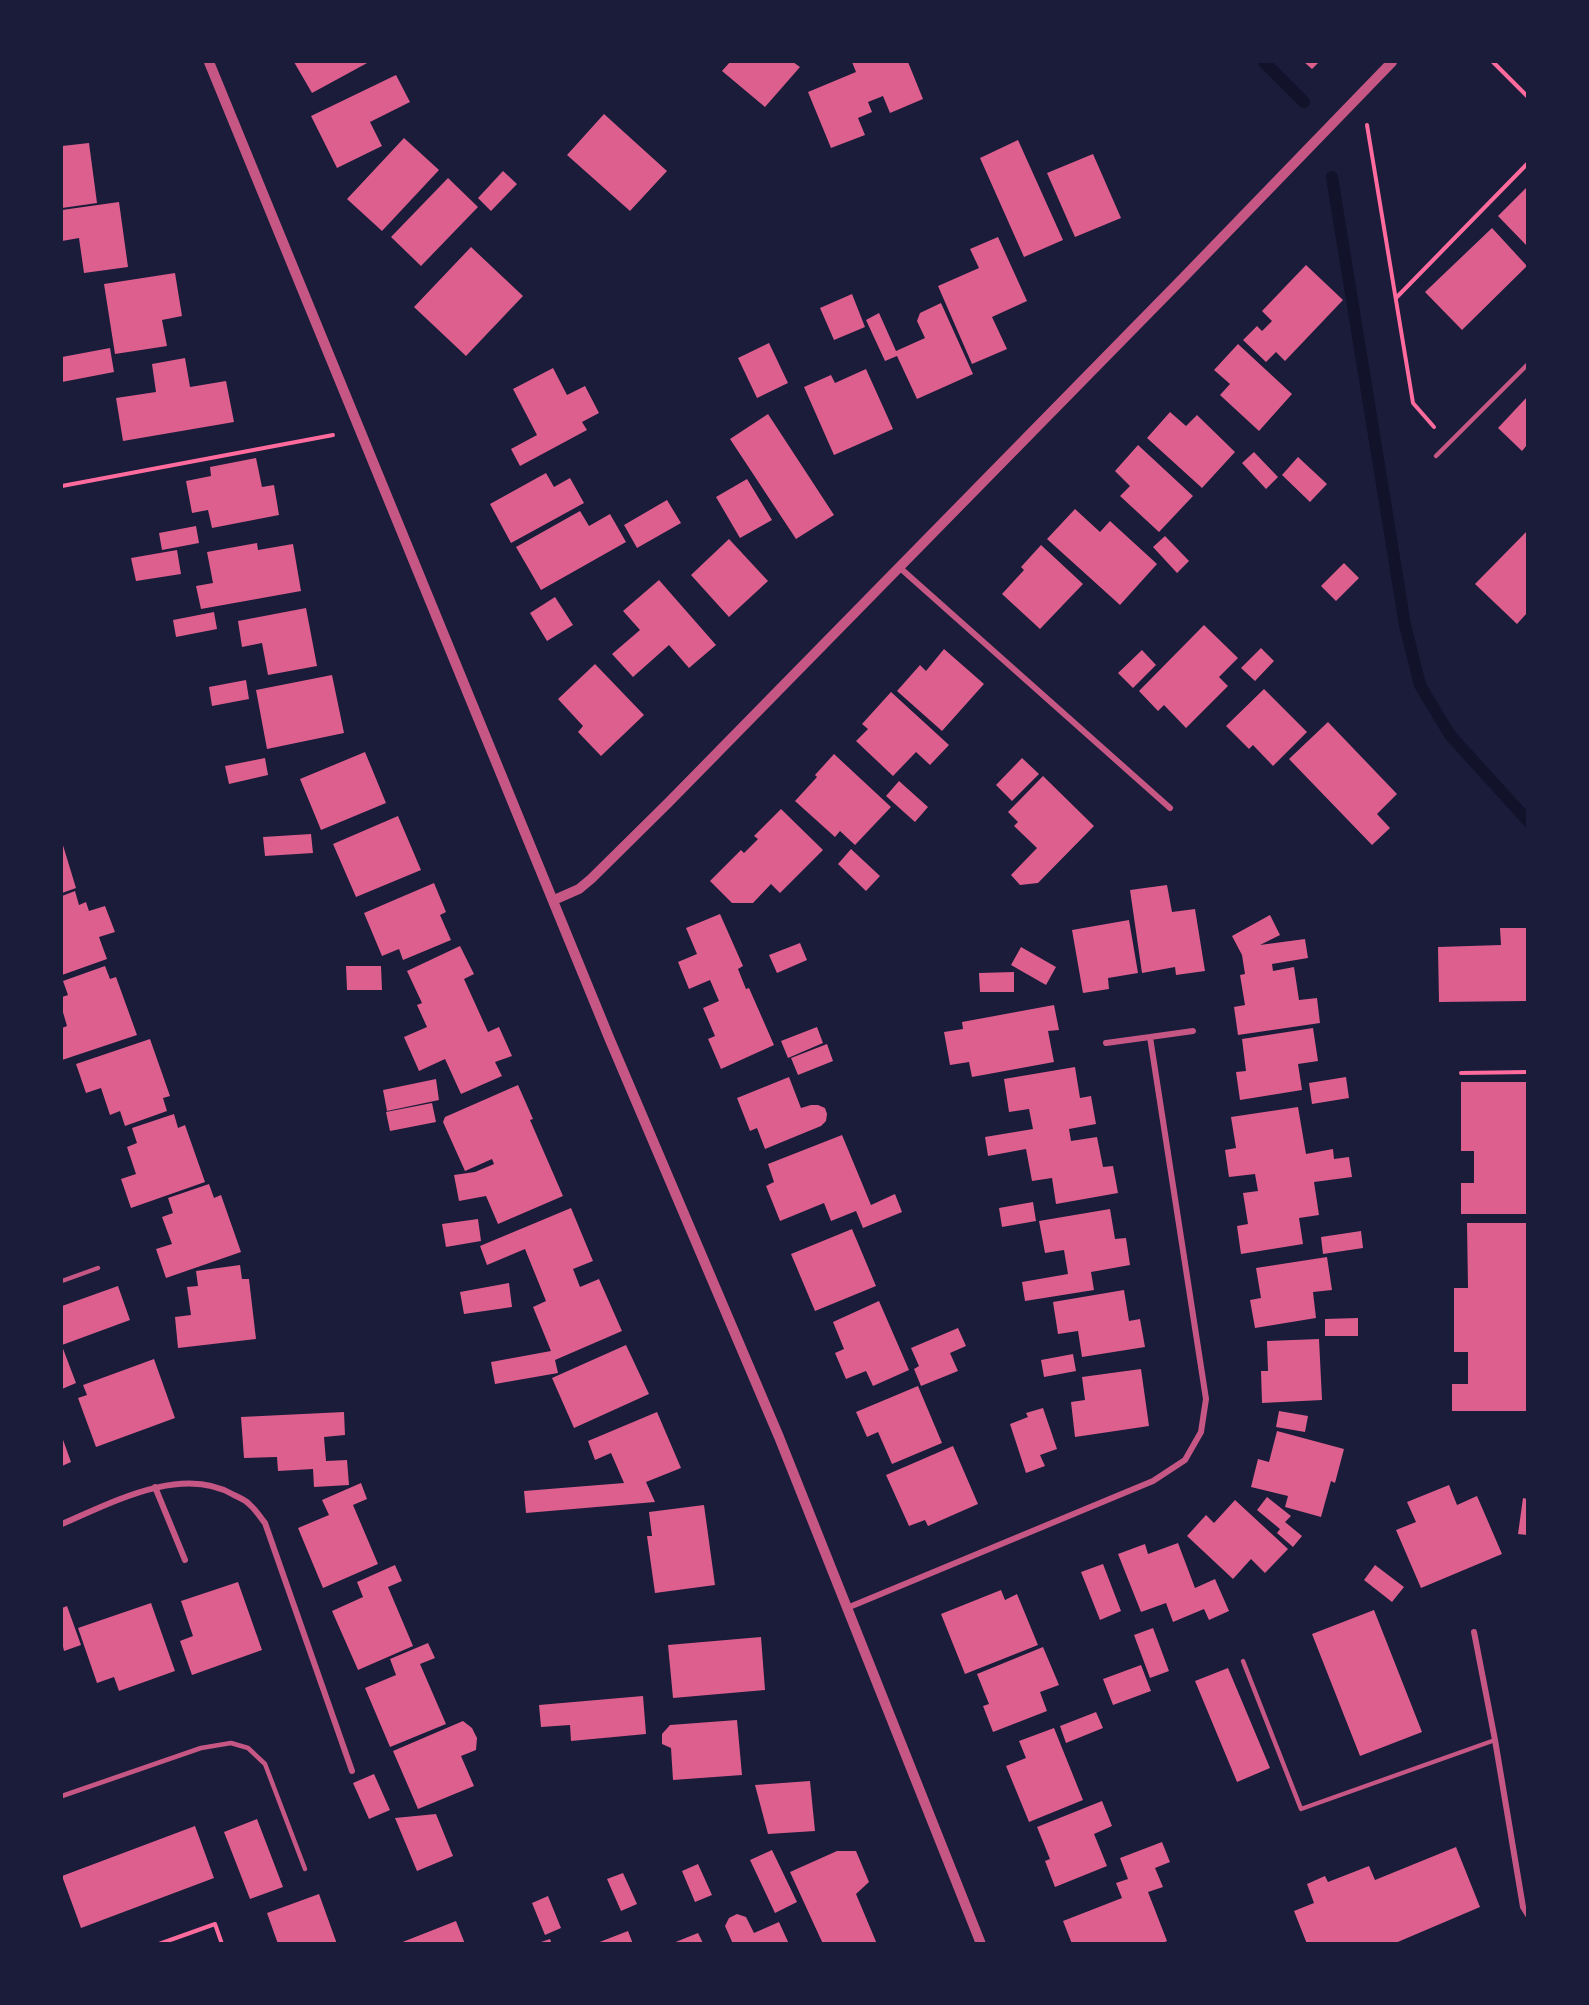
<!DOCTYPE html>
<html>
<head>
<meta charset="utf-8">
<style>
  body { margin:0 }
  #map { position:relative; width:1589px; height:2005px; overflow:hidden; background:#1b1b3a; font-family:Mulish,sans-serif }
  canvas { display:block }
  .frame { position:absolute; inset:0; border:63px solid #1b1b3a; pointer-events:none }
</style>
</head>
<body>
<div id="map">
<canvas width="1589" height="2005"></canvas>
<div class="frame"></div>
</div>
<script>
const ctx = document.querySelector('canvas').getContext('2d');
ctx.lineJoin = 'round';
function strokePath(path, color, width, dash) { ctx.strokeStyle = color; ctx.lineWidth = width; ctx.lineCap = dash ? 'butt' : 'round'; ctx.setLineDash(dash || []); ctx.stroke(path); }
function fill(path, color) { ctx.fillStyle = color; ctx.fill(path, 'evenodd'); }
strokePath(new Path2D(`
  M 1264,62 L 1304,102
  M 1332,177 L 1405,625 L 1420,685 L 1450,735 L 1528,821`), '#12122b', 12);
fill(new Path2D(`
  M 294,62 L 369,62 L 312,93 Z
  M 730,62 L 793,62 L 800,67 L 765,107 L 722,71 Z
  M 852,62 L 908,62 L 923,99 L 890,113 L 883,96 L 868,102 L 872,112 L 858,118 L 865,135 L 831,148 L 808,92 L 856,72 Z
  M 1304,62 L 1319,62 L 1312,69 Z
  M 396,75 L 410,102 L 370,122 L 382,146 L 337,168 L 311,116 Z
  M 604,114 L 667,171 L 630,211 L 567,155 Z
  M 404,138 L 439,170 L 382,231 L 347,199 Z
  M 1018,140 L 1063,240 L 1024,257 L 980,158 Z
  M 89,143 L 97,203 L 62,208 L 62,146 Z
  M 1093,154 L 1121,218 L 1075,237 L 1047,173 Z
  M 503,171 L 517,184 L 491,211 L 478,198 Z
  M 448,178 L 478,207 L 421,266 L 391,237 Z
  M 1527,187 L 1527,246 L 1498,216 Z
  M 119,202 L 128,267 L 84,273 L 79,238 L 62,241 L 62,210 Z
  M 1492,228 L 1527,266 L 1462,330 L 1425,292 Z
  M 998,237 L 1027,301 L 992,317 L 1007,349 L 972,364 L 938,286 L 979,268 L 970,249 Z
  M 471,247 L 523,296 L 466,356 L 414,307 Z
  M 1306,265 L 1343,300 L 1285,361 L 1276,352 L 1266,362 L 1243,340 L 1257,326 L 1262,331 L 1272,321 L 1262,311 Z
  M 175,273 L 182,316 L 162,320 L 167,346 L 115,354 L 104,284 Z
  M 852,294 L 865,327 L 834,340 L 820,308 Z
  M 941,303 L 973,374 L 917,399 L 897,356 L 885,361 L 866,320 L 879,313 L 896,351 L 925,338 L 917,321 L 920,313 Z
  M 769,343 L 788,383 L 757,398 L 738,358 Z
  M 1238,344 L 1292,394 L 1259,431 L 1220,395 L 1230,384 L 1214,370 Z
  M 110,348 L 114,372 L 62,382 L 62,357 Z
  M 185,358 L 190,387 L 226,381 L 234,422 L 123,441 L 116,398 L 156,392 L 152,364 Z
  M 553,368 L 567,395 L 585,386 L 599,413 L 582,422 L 587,430 L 520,466 L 511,449 L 537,435 L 513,389 Z
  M 866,369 L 893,429 L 834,455 L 804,387 L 831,375 L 835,383 Z
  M 1527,397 L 1527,445 L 1522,451 L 1498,428 Z
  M 1170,412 L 1186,426 L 1197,415 L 1235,452 L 1202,488 L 1147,438 Z
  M 768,414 L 834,515 L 796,539 L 730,439 Z
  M 1138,445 L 1193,496 L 1159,532 L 1120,496 L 1130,486 L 1115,471 Z
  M 1254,452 L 1278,477 L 1266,489 L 1242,463 Z
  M 1298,457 L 1327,484 L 1310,502 L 1282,475 Z
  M 256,458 L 262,487 L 274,485 L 279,515 L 212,528 L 208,510 L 192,513 L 186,481 L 211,476 L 210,467 Z
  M 546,473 L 554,487 L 570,478 L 584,503 L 511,543 L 490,504 Z
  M 747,479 L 772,520 L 740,538 L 716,497 Z
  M 667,500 L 681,523 L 637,548 L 624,525 Z
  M 1075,509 L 1100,532 L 1110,521 L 1157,564 L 1120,605 L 1047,539 Z
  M 580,511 L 589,526 L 610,514 L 626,542 L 541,590 L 516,547 Z
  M 196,526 L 199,543 L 162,550 L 159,533 Z
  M 1527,531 L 1527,613 L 1517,624 L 1475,584 Z
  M 1165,536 L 1189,561 L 1177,573 L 1153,547 Z
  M 729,539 L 768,581 L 729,617 L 691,575 Z
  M 257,543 L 258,550 L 293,544 L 301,591 L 201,609 L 196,586 L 213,583 L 207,552 Z
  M 1041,545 L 1083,584 L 1040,629 L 1002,594 L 1024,570 L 1021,567 Z
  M 177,550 L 181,574 L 136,581 L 131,558 Z
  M 1344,563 L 1359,578 L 1336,601 L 1321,586 Z
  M 659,580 L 716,645 L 689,668 L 669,645 L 633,677 L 612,654 L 640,630 L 623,611 Z
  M 555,597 L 573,625 L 547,641 L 530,613 Z
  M 306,608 L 317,666 L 268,675 L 262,643 L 242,647 L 238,621 Z
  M 214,612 L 217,629 L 176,637 L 173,620 Z
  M 1204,625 L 1238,658 L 1219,677 L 1228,686 L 1186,728 L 1164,705 L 1158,711 L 1139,691 Z
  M 1261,648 L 1274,661 L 1255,681 L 1241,668 Z
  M 944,649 L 984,684 L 942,731 L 897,691 L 920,665 L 926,671 Z
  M 1142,650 L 1156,665 L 1133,688 L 1118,673 Z
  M 595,664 L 644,715 L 601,756 L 578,732 L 583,726 L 558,699 Z
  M 332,675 L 344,733 L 267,749 L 256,690 Z
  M 246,680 L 249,699 L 212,706 L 209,687 Z
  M 1264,689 L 1307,732 L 1273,766 L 1253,745 L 1249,749 L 1226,726 Z
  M 891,692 L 949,745 L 930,765 L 916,752 L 893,776 L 856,741 L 868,729 L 862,724 Z
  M 1328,722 L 1397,794 L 1377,814 L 1390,828 L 1372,845 L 1289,759 Z
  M 365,752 L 386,803 L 321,830 L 300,779 Z
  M 834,754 L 891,807 L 855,845 L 840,831 L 835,837 L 795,801 L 817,777 L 815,775 Z
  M 265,758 L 268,775 L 229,784 L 225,766 Z
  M 1022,758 L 1039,774 L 1012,801 L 996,785 Z
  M 1043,776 L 1094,826 L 1038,883 L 1020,885 L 1011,875 L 1037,848 L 1014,826 L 1018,822 L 1008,812 Z
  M 899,781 L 928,807 L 915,822 L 886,796 Z
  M 781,809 L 823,850 L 780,893 L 771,884 L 753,903 L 732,903 L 710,881 L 741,850 L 744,853 L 758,839 L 754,836 Z
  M 398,816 L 421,870 L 356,897 L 333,844 Z
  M 311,834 L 313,853 L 265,856 L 263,837 Z
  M 62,842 L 76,888 L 62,893 Z
  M 851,849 L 880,876 L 866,891 L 838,864 Z
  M 434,883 L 446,912 L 440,915 L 451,940 L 403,960 L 399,949 L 382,956 L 364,913 Z
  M 1167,885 L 1172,912 L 1195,909 L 1205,971 L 1176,975 L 1175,967 L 1142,973 L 1130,890 Z
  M 75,891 L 79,905 L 86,902 L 89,911 L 105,906 L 115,932 L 99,937 L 107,959 L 62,975 L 62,896 Z
  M 720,914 L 743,966 L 738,969 L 746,989 L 749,988 L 774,1045 L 721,1069 L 708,1039 L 715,1036 L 703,1008 L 719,1001 L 710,980 L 689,989 L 678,962 L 697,954 L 686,928 Z
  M 1270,915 L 1280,935 L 1260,945 L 1305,939 L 1308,958 L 1272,964 L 1273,971 L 1294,967 L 1299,1000 L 1317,998 L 1320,1023 L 1238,1035 L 1234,1007 L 1245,1005 L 1240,975 L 1245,974 L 1242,955 L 1232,936 Z
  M 1129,920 L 1138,973 L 1108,978 L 1109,989 L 1083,993 L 1072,930 Z
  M 1500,928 L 1527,928 L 1527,1001 L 1439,1002 L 1438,947 L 1501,945 Z
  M 800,943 L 807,960 L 777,973 L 769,955 Z
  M 460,946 L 474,974 L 464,979 L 488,1032 L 499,1027 L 512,1056 L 495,1062 L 502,1076 L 461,1094 L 445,1059 L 419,1071 L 404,1037 L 427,1027 L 417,1005 L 422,1003 L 407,971 Z
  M 1021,947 L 1056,967 L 1046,985 L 1011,965 Z
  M 105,966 L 110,979 L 116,977 L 137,1035 L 62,1060 L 62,1028 L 67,1026 L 62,1009 L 62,997 L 68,995 L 63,981 Z
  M 346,966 L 381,966 L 382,990 L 347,990 Z
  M 1014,972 L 1014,992 L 980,992 L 979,973 Z
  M 1054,1005 L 1059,1030 L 1048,1031 L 1054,1062 L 972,1077 L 969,1062 L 950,1065 L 944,1032 L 963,1029 L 962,1022 Z
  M 817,1027 L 823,1043 L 788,1058 L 781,1041 Z
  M 1313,1028 L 1318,1061 L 1298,1064 L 1302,1090 L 1240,1100 L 1236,1072 L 1246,1071 L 1242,1039 Z
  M 150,1039 L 170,1096 L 163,1098 L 167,1111 L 125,1126 L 120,1111 L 110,1115 L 101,1088 L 86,1093 L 76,1064 Z
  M 827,1044 L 833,1061 L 798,1075 L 791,1058 Z
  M 1075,1067 L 1080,1098 L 1091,1096 L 1096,1124 L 1069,1129 L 1071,1141 L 1097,1137 L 1103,1167 L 1113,1166 L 1118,1193 L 1056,1204 L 1052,1178 L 1032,1181 L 1026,1149 L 988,1156 L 985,1137 L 1033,1129 L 1029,1109 L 1009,1112 L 1004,1079 Z
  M 789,1077 L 801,1108 L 811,1105 L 818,1105 L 825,1108 L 827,1114 L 826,1121 L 821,1126 L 765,1149 L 757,1128 L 750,1131 L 737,1098 Z
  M 1346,1077 L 1349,1098 L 1312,1104 L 1309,1083 Z
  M 436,1079 L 439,1100 L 387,1111 L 383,1090 Z
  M 1461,1082 L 1527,1082 L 1527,1214 L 1461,1214 L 1461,1183 L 1474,1183 L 1474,1151 L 1461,1151 Z
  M 518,1085 L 533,1119 L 530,1120 L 563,1196 L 498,1224 L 486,1196 L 459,1201 L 454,1175 L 475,1172 L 494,1164 L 492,1159 L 465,1171 L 443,1122 L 445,1117 Z
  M 432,1103 L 436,1122 L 390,1131 L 386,1112 Z
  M 1298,1107 L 1306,1154 L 1333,1149 L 1334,1159 L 1349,1157 L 1352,1177 L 1314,1182 L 1319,1215 L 1299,1218 L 1303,1244 L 1241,1254 L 1237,1226 L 1248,1224 L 1243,1193 L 1258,1191 L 1255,1174 L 1229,1177 L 1225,1150 L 1236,1148 L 1231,1117 Z
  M 174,1114 L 178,1128 L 185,1125 L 205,1182 L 131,1208 L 121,1179 L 136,1174 L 127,1147 L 137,1143 L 132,1128 Z
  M 842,1135 L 871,1205 L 895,1194 L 902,1212 L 863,1228 L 856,1211 L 831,1221 L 824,1203 L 780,1221 L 766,1186 L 774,1182 L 768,1164 Z
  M 209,1184 L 214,1198 L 221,1195 L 241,1252 L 166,1278 L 156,1249 L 172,1244 L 162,1217 L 173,1213 L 168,1198 Z
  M 1033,1202 L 1036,1221 L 1002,1227 L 999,1208 Z
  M 571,1208 L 593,1261 L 573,1269 L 580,1287 L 599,1279 L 622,1331 L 555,1360 L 558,1373 L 495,1384 L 491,1362 L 551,1351 L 533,1307 L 546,1301 L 525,1249 L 487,1265 L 480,1246 Z
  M 1110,1209 L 1115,1239 L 1126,1238 L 1130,1265 L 1091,1272 L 1094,1290 L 1025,1301 L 1022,1282 L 1068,1274 L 1064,1250 L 1045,1253 L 1039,1221 Z
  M 478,1219 L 481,1241 L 446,1247 L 442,1224 Z
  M 1467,1223 L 1527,1223 L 1527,1411 L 1452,1411 L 1452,1384 L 1468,1384 L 1468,1352 L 1454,1352 L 1454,1288 L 1468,1288 Z
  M 852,1229 L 876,1286 L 815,1311 L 791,1254 Z
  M 1361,1231 L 1363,1248 L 1323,1254 L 1321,1237 Z
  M 1327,1257 L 1332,1290 L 1313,1292 L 1316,1318 L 1255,1328 L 1250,1300 L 1261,1298 L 1256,1268 Z
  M 240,1265 L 242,1279 L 249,1279 L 256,1339 L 178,1348 L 175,1317 L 191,1315 L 187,1287 L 198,1286 L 196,1271 Z
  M 509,1283 L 512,1307 L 464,1314 L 460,1292 Z
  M 118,1286 L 130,1320 L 62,1345 L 62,1306 Z
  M 1124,1290 L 1129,1321 L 1140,1319 L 1145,1347 L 1082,1357 L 1078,1331 L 1058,1334 L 1053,1302 Z
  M 879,1301 L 909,1370 L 873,1386 L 866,1371 L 846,1379 L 835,1353 L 844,1349 L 833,1322 Z
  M 1358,1318 L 1358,1336 L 1325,1336 L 1325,1319 Z
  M 958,1328 L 966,1346 L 950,1353 L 958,1371 L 921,1386 L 914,1369 L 919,1366 L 911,1348 Z
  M 1319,1339 L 1322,1400 L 1262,1403 L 1261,1371 L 1268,1371 L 1267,1341 Z
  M 626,1345 L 649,1394 L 574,1428 L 552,1378 Z
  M 62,1346 L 76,1383 L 62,1389 Z
  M 1073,1354 L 1076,1371 L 1044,1377 L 1041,1360 Z
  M 154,1359 L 175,1418 L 96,1447 L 78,1398 L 87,1395 L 83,1385 Z
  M 1141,1369 L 1149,1426 L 1075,1437 L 1071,1402 L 1085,1400 L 1082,1377 Z
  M 918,1386 L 942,1443 L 892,1464 L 878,1432 L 867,1437 L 856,1412 Z
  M 1043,1408 L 1057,1449 L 1040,1455 L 1045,1466 L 1026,1473 L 1010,1424 L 1028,1417 L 1026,1413 Z
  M 1279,1411 L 1308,1416 L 1305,1432 L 1276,1427 Z
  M 344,1412 L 345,1435 L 324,1437 L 326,1461 L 347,1460 L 349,1485 L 314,1487 L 313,1469 L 278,1471 L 277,1457 L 244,1458 L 241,1417 Z
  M 657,1412 L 681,1468 L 646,1482 L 655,1502 L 526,1513 L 524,1491 L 624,1483 L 611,1453 L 595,1460 L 588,1441 Z
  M 1277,1431 L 1344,1449 L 1335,1483 L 1331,1481 L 1321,1517 L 1285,1507 L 1288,1496 L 1251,1487 L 1258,1459 L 1269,1462 Z
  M 62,1437 L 71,1462 L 62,1466 Z
  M 953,1446 L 978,1504 L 928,1526 L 925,1520 L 909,1526 L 886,1475 Z
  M 361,1483 L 367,1499 L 353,1505 L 378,1564 L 323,1588 L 298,1528 L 329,1515 L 322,1500 Z
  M 1449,1485 L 1457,1505 L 1477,1496 L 1502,1554 L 1421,1588 L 1396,1530 L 1416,1522 L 1407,1502 Z
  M 1267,1497 L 1291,1516 L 1285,1522 L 1302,1536 L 1293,1547 L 1277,1533 L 1280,1529 L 1257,1510 Z
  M 1523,1498 L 1527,1499 L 1527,1535 L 1518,1534 Z
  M 1235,1500 L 1288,1549 L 1265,1573 L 1251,1559 L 1233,1579 L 1187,1536 L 1206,1515 L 1214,1523 Z
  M 704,1505 L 715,1585 L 655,1593 L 647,1536 L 652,1536 L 649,1512 Z
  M 1178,1543 L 1195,1588 L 1215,1579 L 1229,1611 L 1209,1620 L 1204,1609 L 1173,1622 L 1166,1603 L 1141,1612 L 1118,1554 L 1145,1544 L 1148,1554 Z
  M 1103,1564 L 1121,1611 L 1100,1620 L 1081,1572 Z
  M 395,1565 L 402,1581 L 388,1587 L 413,1646 L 358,1670 L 332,1611 L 363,1597 L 357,1582 Z
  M 1375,1565 L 1404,1587 L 1392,1602 L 1364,1580 Z
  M 238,1582 L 262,1650 L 192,1675 L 180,1641 L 193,1636 L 181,1601 Z
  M 1001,1590 L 1005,1600 L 1017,1594 L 1038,1645 L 965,1674 L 941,1614 Z
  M 151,1603 L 175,1671 L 119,1691 L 114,1677 L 97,1683 L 78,1628 Z
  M 67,1606 L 81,1645 L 64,1651 L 62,1642 L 62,1608 Z
  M 1374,1610 L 1422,1732 L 1360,1756 L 1312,1634 Z
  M 1153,1628 L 1169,1671 L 1150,1678 L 1134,1635 Z
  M 761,1637 L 765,1690 L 673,1698 L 668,1645 Z
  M 428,1643 L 435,1658 L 420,1664 L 446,1724 L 390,1747 L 365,1688 L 396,1675 L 390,1659 Z
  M 1043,1647 L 1059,1685 L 1040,1692 L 1047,1711 L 993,1732 L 983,1706 L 989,1704 L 977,1674 Z
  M 1141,1665 L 1151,1691 L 1113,1705 L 1103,1679 Z
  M 1228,1668 L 1270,1768 L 1237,1782 L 1195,1681 Z
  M 643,1696 L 646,1734 L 571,1741 L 570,1725 L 541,1727 L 539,1705 Z
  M 1096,1712 L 1103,1728 L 1066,1743 L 1060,1726 Z
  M 737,1720 L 742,1775 L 673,1780 L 671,1748 L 662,1744 L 662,1734 L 670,1725 Z
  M 463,1721 L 472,1728 L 477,1738 L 476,1750 L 461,1756 L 474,1786 L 418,1809 L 393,1751 Z
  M 1054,1728 L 1083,1800 L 1029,1822 L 1006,1766 L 1026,1758 L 1019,1741 Z
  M 374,1774 L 390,1810 L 369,1819 L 353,1783 Z
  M 810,1781 L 815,1831 L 768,1834 L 755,1785 Z
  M 1102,1801 L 1112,1826 L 1094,1834 L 1107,1866 L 1055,1887 L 1045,1861 L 1050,1859 L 1037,1827 Z
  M 436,1814 L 453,1856 L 417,1871 L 395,1818 Z
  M 257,1819 L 283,1887 L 250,1899 L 224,1832 Z
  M 195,1826 L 214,1878 L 81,1928 L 62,1876 Z
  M 1162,1842 L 1170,1862 L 1155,1868 L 1163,1887 L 1148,1892 L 1167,1941 L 1161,1944 L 1072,1944 L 1063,1921 L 1122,1898 L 1116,1883 L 1128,1879 L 1120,1858 Z
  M 1456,1847 L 1480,1907 L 1393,1944 L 1307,1944 L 1294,1911 L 1314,1903 L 1307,1884 L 1325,1876 L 1328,1882 L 1369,1866 L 1375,1880 Z
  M 772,1850 L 797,1902 L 775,1913 L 750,1860 Z
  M 837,1851 L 856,1851 L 869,1882 L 856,1894 L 877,1944 L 823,1944 L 790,1872 Z
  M 698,1864 L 712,1895 L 695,1902 L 682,1871 Z
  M 623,1873 L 637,1904 L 621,1911 L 607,1879 Z
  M 319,1894 L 337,1944 L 278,1944 L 267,1913 Z
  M 548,1896 L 561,1928 L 545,1935 L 532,1903 Z
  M 737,1914 L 746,1917 L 754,1933 L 779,1922 L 789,1944 L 733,1944 L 725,1926 L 729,1918 Z
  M 456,1921 L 465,1944 L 400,1944 L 400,1943 Z
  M 628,1931 L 633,1944 L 597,1944 L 597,1943 Z
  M 698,1933 L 703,1943 L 673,1943 Z
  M 550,1939 L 552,1944 L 538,1944 L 538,1943 Z`), '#dd5f8e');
strokePath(new Path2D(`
  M 1493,62 L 1528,97
  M 1367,125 L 1413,403 L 1434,427
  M 1396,298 L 1528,163
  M 62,486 L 333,435
  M 1461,1073 L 1528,1072
  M 159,1944 L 215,1924 L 222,1944`), '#ff6b9d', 4);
strokePath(new Path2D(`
  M 1436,456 L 1528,364
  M 62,1281 L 98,1268
  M 1243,1661 L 1301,1809 L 1495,1740
  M 62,1796 L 201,1748 L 231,1743 L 248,1748 L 265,1764 L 305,1869`), '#c65784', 4.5);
strokePath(new Path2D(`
  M 899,567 L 1170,808
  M 1106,1043 L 1150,1037
  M 155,1487 L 185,1560
  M 62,1524 C 111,1503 182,1464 234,1495 C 240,1498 246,1500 250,1505 C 256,1510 260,1517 265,1523 L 352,1771
  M 847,1608 L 1153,1481 L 1185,1460 L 1201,1432 L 1206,1399 L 1150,1037 L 1193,1031
  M 1474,1632 L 1495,1740 L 1523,1907 L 1528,1915`), '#c65784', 6);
strokePath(new Path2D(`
  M 209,62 L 610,1040 L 779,1437 L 981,1944
  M 554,900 L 579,889 L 591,879 L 668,803 L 1183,278 L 1392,62`), '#c65784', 10);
</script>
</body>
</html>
